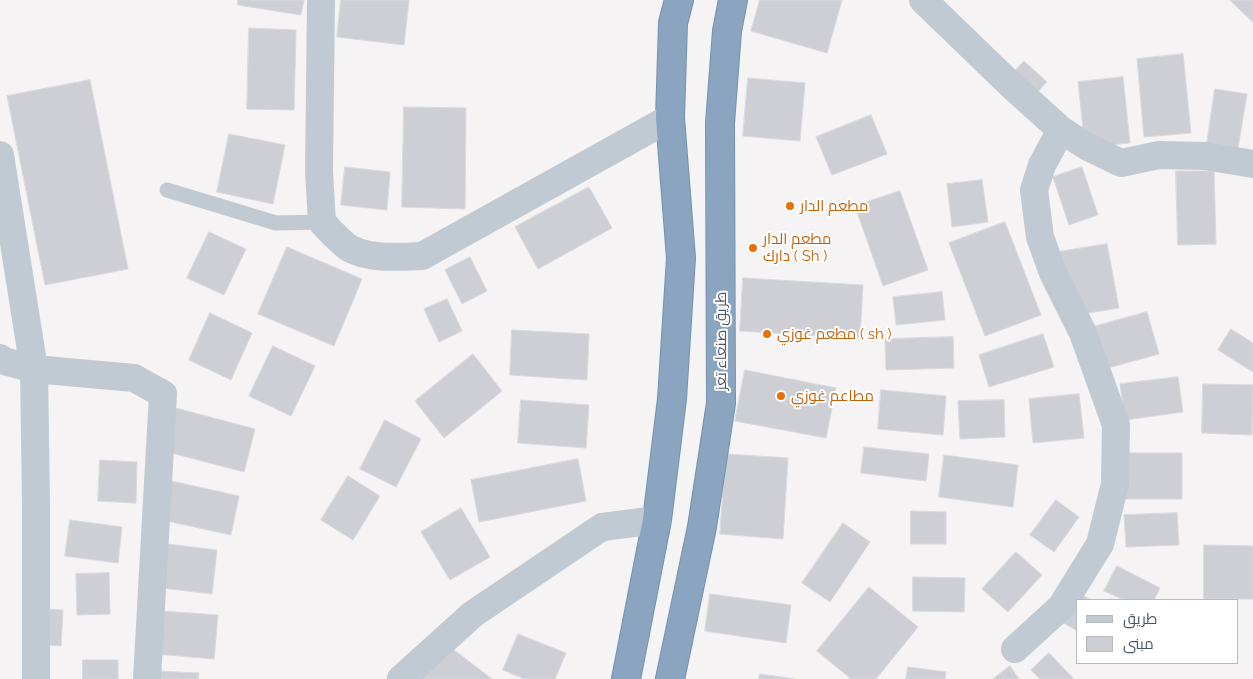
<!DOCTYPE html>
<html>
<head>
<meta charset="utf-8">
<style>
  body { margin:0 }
  #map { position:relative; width:1253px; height:679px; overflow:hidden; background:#f5f3f3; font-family:Raleway,Cairo,sans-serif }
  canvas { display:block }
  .legend { position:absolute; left:1076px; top:599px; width:162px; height:65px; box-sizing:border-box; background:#fff; border:1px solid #b7bbc0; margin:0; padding:6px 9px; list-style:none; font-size:15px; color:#4a5661 }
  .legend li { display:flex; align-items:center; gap:10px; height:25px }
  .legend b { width:25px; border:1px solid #b7bbc0 }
</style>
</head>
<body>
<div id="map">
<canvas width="1253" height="679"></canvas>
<ul class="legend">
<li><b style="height:6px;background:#c1cad2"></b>طريق</li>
<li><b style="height:14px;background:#cdcfd5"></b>مبنى</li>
</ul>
</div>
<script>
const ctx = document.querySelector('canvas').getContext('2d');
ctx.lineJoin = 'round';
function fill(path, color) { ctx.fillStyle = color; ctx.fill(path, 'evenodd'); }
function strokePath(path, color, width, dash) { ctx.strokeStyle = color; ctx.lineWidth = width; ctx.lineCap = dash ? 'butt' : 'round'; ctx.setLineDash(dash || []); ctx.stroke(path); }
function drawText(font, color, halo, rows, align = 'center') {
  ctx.font = font + ' Raleway,Cairo,sans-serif'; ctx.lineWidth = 4; ctx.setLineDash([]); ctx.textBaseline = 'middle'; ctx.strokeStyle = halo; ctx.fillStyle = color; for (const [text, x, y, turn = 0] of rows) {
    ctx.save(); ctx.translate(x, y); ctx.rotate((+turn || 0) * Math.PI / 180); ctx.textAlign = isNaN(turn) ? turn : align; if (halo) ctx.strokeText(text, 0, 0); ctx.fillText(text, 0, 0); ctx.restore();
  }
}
const building = new Path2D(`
  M 238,0 L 304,0 L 301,15 L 238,5 Z
  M 341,0 L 409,0 L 404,45 L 337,37 Z
  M 760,0 L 842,0 L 827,53 L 751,31 Z
  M 1230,0 L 1253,0 L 1253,22 Z
  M 249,28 L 296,30 L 294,110 L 247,109 Z
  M 1183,54 L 1191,133 L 1144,137 L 1137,59 Z
  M 1024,61 L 1047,82 L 1024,107 L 1001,87 Z
  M 1123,77 L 1130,143 L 1085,147 L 1078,82 Z
  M 748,78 L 805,83 L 800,141 L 743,136 Z
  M 90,80 L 128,269 L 45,285 L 7,96 Z
  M 1215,89 L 1247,94 L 1238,148 L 1207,143 Z
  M 404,107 L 466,108 L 465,209 L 402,207 Z
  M 871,115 L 887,154 L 832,175 L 816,137 Z
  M 229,134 L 285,145 L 273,204 L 217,192 Z
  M 345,167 L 390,172 L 387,210 L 341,205 Z
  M 1082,167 L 1098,215 L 1069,225 L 1053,177 Z
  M 1176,171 L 1214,171 L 1216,244 L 1178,245 Z
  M 982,180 L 988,222 L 952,227 L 947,184 Z
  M 589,187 L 612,228 L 538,269 L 515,227 Z
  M 900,191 L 928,270 L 883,286 L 855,206 Z
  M 1005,222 L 1041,315 L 985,336 L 949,243 Z
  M 209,232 L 246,249 L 224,295 L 187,278 Z
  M 1107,244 L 1119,308 L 1070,316 L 1058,252 Z
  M 287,247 L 362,279 L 334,346 L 258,314 Z
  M 470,257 L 487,291 L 462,304 L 445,270 Z
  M 743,278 L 863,285 L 860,338 L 740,331 Z
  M 942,292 L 945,320 L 896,325 L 893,297 Z
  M 447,299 L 462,331 L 439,342 L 424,309 Z
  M 1147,312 L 1159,354 L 1101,370 L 1089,328 Z
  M 210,313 L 252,333 L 231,380 L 189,360 Z
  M 1231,329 L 1253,343 L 1253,372 L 1218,350 Z
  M 512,330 L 589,334 L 587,380 L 510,375 Z
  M 1043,334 L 1054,367 L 989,387 L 979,355 Z
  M 953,337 L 954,368 L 886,370 L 885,339 Z
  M 273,346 L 315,366 L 291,416 L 249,396 Z
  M 473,354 L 502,391 L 444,438 L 415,401 Z
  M 745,370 L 836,388 L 826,438 L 735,421 Z
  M 1178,377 L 1183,412 L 1125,420 L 1120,384 Z
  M 1203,384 L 1253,385 L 1252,435 L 1202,433 Z
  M 881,390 L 946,396 L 943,435 L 878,429 Z
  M 1079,394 L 1084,438 L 1033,443 L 1029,399 Z
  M 521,400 L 589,405 L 586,448 L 518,443 Z
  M 1004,400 L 1005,437 L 960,439 L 958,401 Z
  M 172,407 L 255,429 L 244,472 L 160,450 Z
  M 385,420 L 421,439 L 396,487 L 360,469 Z
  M 864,447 L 929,454 L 926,481 L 861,473 Z
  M 1123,453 L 1182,453 L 1182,499 L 1123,499 Z
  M 726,454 L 788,458 L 783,539 L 720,534 Z
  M 944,455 L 1018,465 L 1013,507 L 939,497 Z
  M 578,459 L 586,501 L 479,522 L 471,480 Z
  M 100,460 L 137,462 L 136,503 L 98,501 Z
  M 348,476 L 380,496 L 353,540 L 321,520 Z
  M 167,480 L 239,496 L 231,535 L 158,519 Z
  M 1056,500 L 1079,517 L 1054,552 L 1030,535 Z
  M 461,508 L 490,557 L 450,580 L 421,532 Z
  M 911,511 L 946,512 L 946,544 L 911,544 Z
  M 1177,513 L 1179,545 L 1126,547 L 1124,515 Z
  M 70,520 L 122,527 L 118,563 L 65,556 Z
  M 843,523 L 870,542 L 830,602 L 802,583 Z
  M 151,542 L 217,550 L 212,594 L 146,586 Z
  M 1204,545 L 1253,546 L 1253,599 L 1204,599 Z
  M 1016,552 L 1042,575 L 1008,612 L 982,589 Z
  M 1117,566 L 1160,588 L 1154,600 L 1124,600 L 1104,591 Z
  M 109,573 L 110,614 L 77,615 L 76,574 Z
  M 913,577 L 965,578 L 964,612 L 913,611 Z
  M 1063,585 L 1091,600 L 1077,600 L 1077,631 L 1047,613 Z
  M 869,587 L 918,627 L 876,679 L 851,679 L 817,651 Z
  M 710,594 L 791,605 L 786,643 L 705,631 Z
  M 27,608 L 63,610 L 61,646 L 25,643 Z
  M 148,610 L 218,615 L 214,659 L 144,653 Z
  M 518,634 L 566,653 L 555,679 L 524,679 L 503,670 Z
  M 445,643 L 492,679 L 421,679 Z
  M 1049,653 L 1074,679 L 1040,679 L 1031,670 Z
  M 83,660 L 118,660 L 118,679 L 83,679 Z
  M 1010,666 L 1019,679 L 993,679 Z
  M 908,667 L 946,672 L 945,679 L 906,679 Z
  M 136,670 L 199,673 L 198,679 L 135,679 Z
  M 760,674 L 795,679 L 759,679 Z`);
fill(building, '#cdcfd5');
strokePath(building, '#d7d9de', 1);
const highway = new Path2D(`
  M 626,679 L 657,520 L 672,399 L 681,258 L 670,118 L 673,23 L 679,0
  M 670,679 L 702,527 L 721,403 L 720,123 L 727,31 L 733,0`);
strokePath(highway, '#7690ad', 30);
strokePath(new Path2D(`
  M 167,190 L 276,223 L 322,222`), '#c1cad2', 15);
strokePath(new Path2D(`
  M 321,0 L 319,172 L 322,222 C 329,230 337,238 345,245 C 363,260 400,257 422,256 L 670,118
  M 923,0 L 1011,85 L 1061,130 L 1088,147 L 1121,163 L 1159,155 L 1205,156 L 1253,164
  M 0,155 L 34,369 L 36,504 L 36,679
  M 0,358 L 4,361 L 34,369 L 134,378 L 163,394 L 147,679
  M 1015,649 L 1061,607 L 1100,544 L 1115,484 L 1116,425 L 1083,333 L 1053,273 L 1040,237 L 1034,190 L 1042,165 L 1061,130
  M 401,679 L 473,614 L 602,527 L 657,520`), '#c1cad2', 28);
strokePath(highway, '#8ba5c1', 28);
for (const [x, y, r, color] of [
  [790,206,5,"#e8710a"],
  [753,248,5,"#e8710a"],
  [767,334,5,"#e8710a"],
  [781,396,5,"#e8710a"]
]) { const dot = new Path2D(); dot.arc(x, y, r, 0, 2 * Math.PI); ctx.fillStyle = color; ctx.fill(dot); strokePath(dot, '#fff', 2); }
drawText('15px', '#c56008', '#fff', [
  ["مطعم الدار",800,206],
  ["مطعم الدار",763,239],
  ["دارك ( Sh )",763,256],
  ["مطعم غوزي ( sh )",777,334],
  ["مطاعم غوزي",791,396]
], 'left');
drawText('15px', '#4a5661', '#fff', [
  ["طريق صنعاء تعز",721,341,-90]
]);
</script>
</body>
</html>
